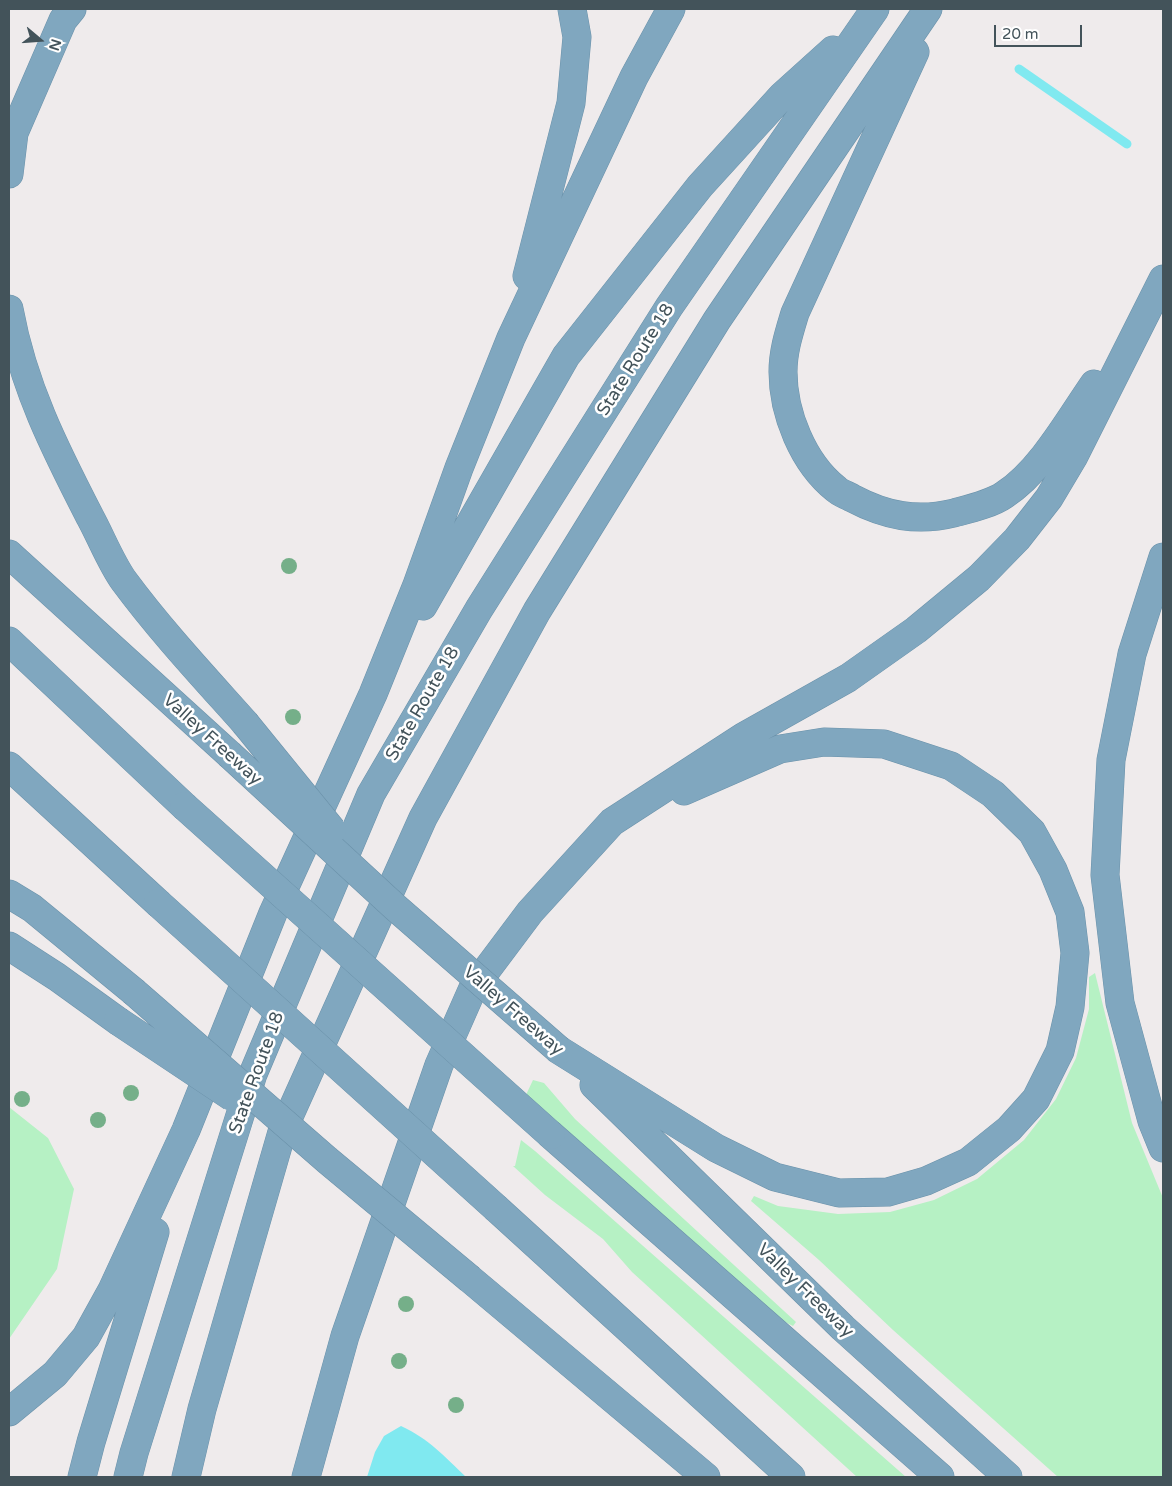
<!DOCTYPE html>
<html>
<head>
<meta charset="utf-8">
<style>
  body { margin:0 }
  #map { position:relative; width:1172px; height:1486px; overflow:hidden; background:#efebec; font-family:"Varela Round",sans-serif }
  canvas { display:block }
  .frame { position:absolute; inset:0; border:10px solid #43535a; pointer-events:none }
  .north { position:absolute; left:15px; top:15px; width:50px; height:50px; -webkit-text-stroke:4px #fff; paint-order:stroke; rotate:108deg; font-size:14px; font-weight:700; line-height:20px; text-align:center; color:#43535a }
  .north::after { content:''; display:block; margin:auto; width:18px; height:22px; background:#43535a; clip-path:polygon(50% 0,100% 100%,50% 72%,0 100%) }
  .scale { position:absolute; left:994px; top:25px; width:88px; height:22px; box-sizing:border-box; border:2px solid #43535a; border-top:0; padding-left:6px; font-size:15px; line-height:18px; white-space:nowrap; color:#43535a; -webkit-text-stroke:4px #fff; paint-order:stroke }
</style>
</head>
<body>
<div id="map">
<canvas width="1172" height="1486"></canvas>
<div class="frame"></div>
<div class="north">N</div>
<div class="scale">20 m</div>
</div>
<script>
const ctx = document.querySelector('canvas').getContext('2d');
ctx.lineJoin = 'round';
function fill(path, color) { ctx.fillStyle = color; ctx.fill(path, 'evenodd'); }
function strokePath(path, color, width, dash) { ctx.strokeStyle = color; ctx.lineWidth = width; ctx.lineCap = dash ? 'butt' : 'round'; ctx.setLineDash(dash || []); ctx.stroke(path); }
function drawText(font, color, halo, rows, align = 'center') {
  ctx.font = font + ' "Varela Round",sans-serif'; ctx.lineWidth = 5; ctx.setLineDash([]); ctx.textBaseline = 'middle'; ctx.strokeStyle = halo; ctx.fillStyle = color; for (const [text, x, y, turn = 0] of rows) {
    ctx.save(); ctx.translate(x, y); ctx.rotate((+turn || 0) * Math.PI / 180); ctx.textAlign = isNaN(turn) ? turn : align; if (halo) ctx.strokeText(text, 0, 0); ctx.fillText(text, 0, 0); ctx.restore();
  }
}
fill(new Path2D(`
  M 1095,973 L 1132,1123 L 1163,1198 L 1163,1477 L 1058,1477 L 893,1330 L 819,1260 L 751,1201 L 754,1196 L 778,1206 L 838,1214 L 890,1212 L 934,1200 L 977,1179 L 1024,1140 L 1056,1099 L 1076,1058 L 1089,1009 L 1089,977 Z
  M 533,1080 L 544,1083 L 575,1119 L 796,1322 L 793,1326 L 779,1319 L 525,1097 Z
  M 9,1107 L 48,1138 L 74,1189 L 57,1269 L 9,1339 Z
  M 521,1140 L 535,1151 L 906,1477 L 857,1477 L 632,1272 L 603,1239 L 545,1195 L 513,1166 L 515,1166 Z`), '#b6f1c4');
fill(new Path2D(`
  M 401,1426 C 429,1439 444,1456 466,1477 L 367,1477 L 375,1452 L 384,1436 Z`), '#80e9f0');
strokePath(new Path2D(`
  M 1019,69 L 1127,144`), '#80e9f0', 9);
const highway = new Path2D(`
  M 915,52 L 795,313 C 789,333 783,351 783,372 C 783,413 803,463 836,489 C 840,493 847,495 852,498 C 886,516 917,522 954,513 C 969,509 991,504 1004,495 C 1041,471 1069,420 1094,384
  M 9,174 L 14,133 L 63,20 L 72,9
  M 527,276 L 571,103 L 577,37 L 572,9
  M 9,309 C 23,386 55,449 90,517 C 101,537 111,563 124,581 C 161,631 204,677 245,723
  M 9,554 L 229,754
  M 1163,557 L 1132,654 L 1111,760 L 1105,875 L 1120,1003 L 1152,1121 L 1163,1148
  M 423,606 L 566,356 L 700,186 L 782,96 L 833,50
  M 9,641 L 184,806
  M 9,766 L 158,903
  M 9,894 L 32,908 L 133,991
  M 9,946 L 57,977 L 118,1021
  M 559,1050 L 716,1148 L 775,1177 L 839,1193 L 888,1192 L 926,1181 L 968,1162 L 1009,1129 L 1036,1099 L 1060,1051 L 1070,1007 L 1075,953 L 1070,912 L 1053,870 L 1032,832 L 993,794 L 951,766 L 884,744 L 824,742 L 780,749 L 684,791
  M 594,1085 L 843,1328 L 1008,1477
  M 551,1135 L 940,1477
  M 497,1209 L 791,1477
  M 470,1279 L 706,1477
  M 9,1412 L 55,1374 L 86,1337 L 112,1290 L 186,1130 L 273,913 L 373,694 L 417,585 L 459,468 L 511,338 L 634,77 L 671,9
  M 82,1477 L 91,1442 L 155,1232
  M 128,1477 L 134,1453 L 253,1074 L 371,794 L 479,609 L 669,307 L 875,9
  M 186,1477 L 202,1409 L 282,1132 L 423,818 L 537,611 L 717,320 L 928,9
  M 306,1477 L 345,1336 L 439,1065 L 473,988 L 530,912 L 612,822 L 743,737 L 848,678 L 916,630 L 979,578 L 1017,539 L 1049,498 L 1074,456 L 1163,279`);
strokePath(highway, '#6b92aa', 29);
strokePath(highway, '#80a7bf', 28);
const highwayBridge = new Path2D(`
  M 245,723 L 332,830
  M 229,754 L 395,907 L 559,1050
  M 184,806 L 551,1135
  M 158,903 L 497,1209
  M 133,991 L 327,1160 L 470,1279
  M 118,1021 L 232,1097`);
strokePath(highwayBridge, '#6b92aa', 29, []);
strokePath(highwayBridge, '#80a7bf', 28);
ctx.fillStyle = '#75af89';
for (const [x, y] of [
  [289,566],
  [293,717],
  [131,1093],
  [22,1099],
  [98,1120],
  [406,1304],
  [399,1361],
  [456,1405]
]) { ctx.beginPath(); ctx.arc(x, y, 8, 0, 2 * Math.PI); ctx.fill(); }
drawText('18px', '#43535a', '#fff', [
  ["State Route 18",636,360,-58],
  ["State Route 18",423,704,-60],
  ["Valley Freeway",212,740,42],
  ["Valley Freeway",513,1011,41],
  ["State Route 18",257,1073,-70],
  ["Valley Freeway",805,1291,44]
]);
</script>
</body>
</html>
